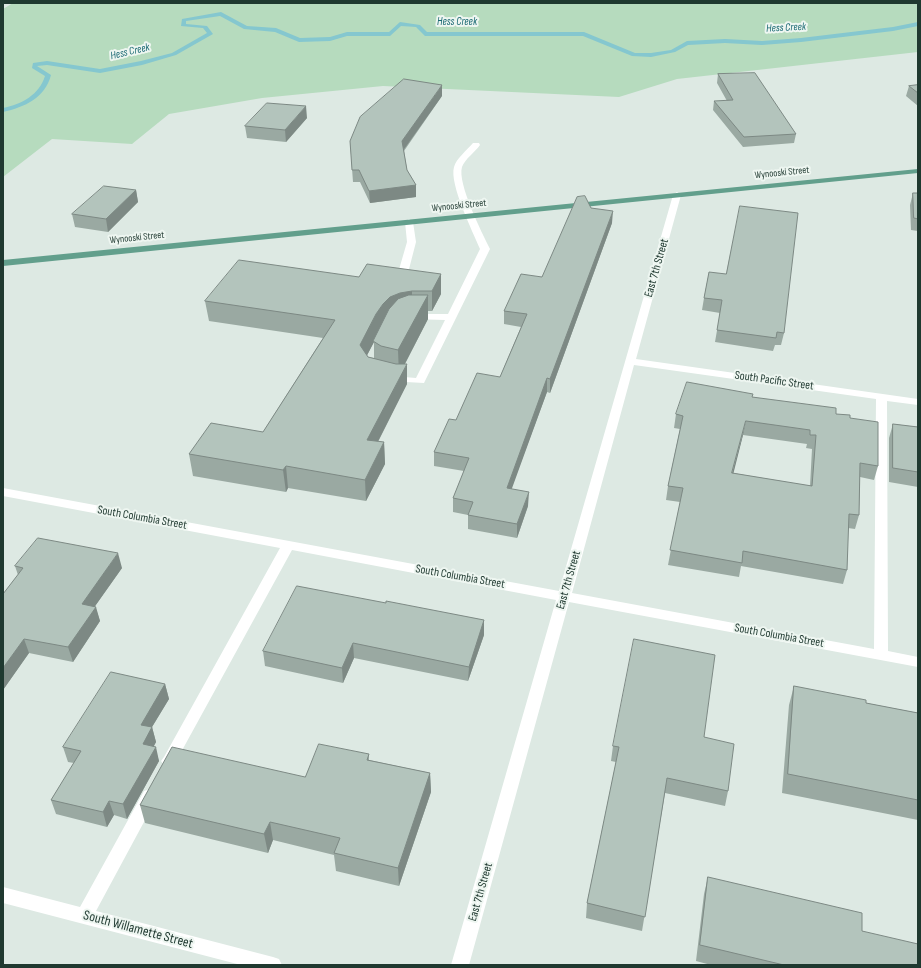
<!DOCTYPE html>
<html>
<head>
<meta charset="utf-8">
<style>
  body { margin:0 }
  #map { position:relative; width:921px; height:968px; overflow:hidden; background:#dde9e3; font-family:"Sofia Sans Condensed",sans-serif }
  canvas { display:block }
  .frame { position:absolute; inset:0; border:4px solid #1f3930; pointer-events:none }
</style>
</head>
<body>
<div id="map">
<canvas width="921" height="968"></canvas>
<div class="frame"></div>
</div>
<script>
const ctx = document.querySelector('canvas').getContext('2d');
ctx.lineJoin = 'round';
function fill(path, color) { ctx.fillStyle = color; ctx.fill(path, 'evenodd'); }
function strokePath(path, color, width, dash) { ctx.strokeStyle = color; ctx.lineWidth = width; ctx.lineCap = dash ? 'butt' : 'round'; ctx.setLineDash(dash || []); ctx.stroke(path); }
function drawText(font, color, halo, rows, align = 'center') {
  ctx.font = font + ' "Sofia Sans Condensed",sans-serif'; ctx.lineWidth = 4; ctx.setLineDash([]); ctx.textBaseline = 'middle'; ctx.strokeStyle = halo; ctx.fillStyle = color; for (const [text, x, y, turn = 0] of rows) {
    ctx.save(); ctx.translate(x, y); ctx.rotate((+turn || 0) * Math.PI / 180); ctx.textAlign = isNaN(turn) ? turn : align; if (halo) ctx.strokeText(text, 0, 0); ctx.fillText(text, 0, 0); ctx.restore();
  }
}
fill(new Path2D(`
  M 13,3 L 918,3 L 918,52 L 677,79 L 619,97 L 383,86 L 262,98 L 169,114 L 132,144 L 52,139 L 3,177 L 3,9 Z`), '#b6dbbe');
fill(new Path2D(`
  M 221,12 L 247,26 L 276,28 L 300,38 L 330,37 L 347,32 L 389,32 L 400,22 L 420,25 L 427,32 L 584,32 L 635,53 L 651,53 L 671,50 L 687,41 L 725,39 L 762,41 L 801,38 L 893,27 L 918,22 L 918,26 L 893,31 L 801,42 L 762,45 L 725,43 L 688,45 L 675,52 L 651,57 L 632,56 L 583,36 L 425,36 L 416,27 L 401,26 L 390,36 L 347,36 L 330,41 L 299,42 L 275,32 L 244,29 L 220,16 L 186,21 L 186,24 L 207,26 L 213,34 L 176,55 L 142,65 L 100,73 L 47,65 L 37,66 L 51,75 C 45,98 25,107 3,112 L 3,108 C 22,104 39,95 45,76 L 32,68 L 33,63 L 47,61 L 100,69 L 141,61 L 172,53 L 207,33 L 203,28 L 181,26 L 182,19 Z`), '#85c7cf');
fill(new Path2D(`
  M 473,143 L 479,143 L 480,145 C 475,152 465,159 462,167 C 457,183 482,233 490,249 L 424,383 L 388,381 L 387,379 L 388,377 L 392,376 L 416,378 L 445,320 L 411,319 L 406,316 L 407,314 L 448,314 L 480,249 C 473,232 449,184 454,167 C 456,159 467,150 473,143 Z
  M 677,192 L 681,195 L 636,359 L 918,399 L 918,405 L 887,401 L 888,651 L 918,657 L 918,667 L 569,602 L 469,965 L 451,965 L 556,600 L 292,550 L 174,765 L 169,767 L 164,765 L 161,761 L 164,757 L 280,548 L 3,496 L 3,488 L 559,591 L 673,195 ZM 634,365 L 876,399 L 874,649 L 572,593 Z
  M 409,219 L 413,222 L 416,242 L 408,273 L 403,276 L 398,273 L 407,242 L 405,222 Z
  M 150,789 L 156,791 L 158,796 L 96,911 L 273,957 L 279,959 L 282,965 L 241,965 L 3,903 L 3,887 L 80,907 L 144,791 Z`), '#fff');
fill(new Path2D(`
  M 918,169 L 918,173 L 3,266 L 3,260 Z`), '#629f8c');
fill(new Path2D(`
  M 718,74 L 796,134 L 794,143 L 743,147 L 713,110 L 714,101 L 727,101 L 717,83 Z
  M 918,85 L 918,106 L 906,96 L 909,86 Z
  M 442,96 L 404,151 L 407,170 L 416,185 L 416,197 L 370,203 L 360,182 L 353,182 L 350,141 Z
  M 307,118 L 286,142 L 247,138 L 245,126 Z
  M 136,190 L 138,202 L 108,232 L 75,227 L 72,214 Z
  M 913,193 L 918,193 L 918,231 L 911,230 L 910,205 Z
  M 591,208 L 612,223 L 550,393 L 547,392 L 511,489 L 528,506 L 517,538 L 468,529 L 468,515 L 453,512 L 453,498 L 464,471 L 434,466 L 434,452 L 456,420 L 500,377 L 521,327 L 504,324 L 504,311 L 542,277 Z
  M 709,272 L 784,333 L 781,345 L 775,345 L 773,351 L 715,342 L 720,313 L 702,310 L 704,298 Z
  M 441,274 L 441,294 L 432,311 L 428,311 L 428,319 L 405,364 L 407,384 L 378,442 L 384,442 L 385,464 L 366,501 L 288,488 L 286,492 L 193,476 L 189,454 L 263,432 L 323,338 L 209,321 L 205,301 L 359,277 ZM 374,342 L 374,358 L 368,357 L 367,355 Z
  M 752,397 L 836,414 L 850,418 L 878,466 L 874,480 L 860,477 L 859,515 L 855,529 L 848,528 L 847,570 L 843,584 L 741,566 L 739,577 L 668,565 L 680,502 L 666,500 L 668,486 L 680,429 L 674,428 L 676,414 ZM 743,435 L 807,444 L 806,448 L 812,449 L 810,486 L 733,473 Z
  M 893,424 L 918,427 L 918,487 L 889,482 L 889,438 Z
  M 15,566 L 122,568 L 95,606 L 100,621 L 73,662 L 29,653 L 3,690 L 3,594 L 18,575 Z
  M 386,603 L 484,620 L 484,635 L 468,681 L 354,658 L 343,683 L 265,666 L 263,651 Z
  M 165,684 L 169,699 L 152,727 L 156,742 L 154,746 L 159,761 L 127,819 L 114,815 L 107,827 L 56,814 L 51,800 L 74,763 L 68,762 L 63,747 Z
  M 794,686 L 866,703 L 918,713 L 918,820 L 782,793 L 789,705 Z
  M 704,737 L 728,791 L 725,806 L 665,793 L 642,931 L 586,918 L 587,903 L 616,762 L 611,761 L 613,746 Z
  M 369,754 L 369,760 L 430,773 L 431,792 L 399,886 L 336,871 L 334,855 L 273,840 L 268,853 L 145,823 L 140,805 L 305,777 Z
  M 708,877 L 862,931 L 918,965 L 711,965 L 696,961 L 704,894 Z`), '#9aa9a2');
fill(new Path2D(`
  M 442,85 L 442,96 L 402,152 L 402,141 Z
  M 306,106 L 307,118 L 286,142 L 285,130 Z
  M 416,185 L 416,197 L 370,203 L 369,191 Z
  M 136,190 L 138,202 L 108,232 L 106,219 Z
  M 613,211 L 612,223 L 550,393 L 550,379 Z
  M 441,274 L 441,294 L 432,311 L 432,291 Z
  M 412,291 L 412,311 L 373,341 L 374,342 L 362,365 L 360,345 L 376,314 L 383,304 L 390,297 L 400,293 Z
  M 428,295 L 428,319 L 399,375 L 398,350 Z
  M 407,364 L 407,384 L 368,461 L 367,440 Z
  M 547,378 L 547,392 L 507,502 L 507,488 Z
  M 746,421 L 743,435 L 730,487 L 732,473 Z
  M 384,442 L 385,464 L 366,501 L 365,480 Z
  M 286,466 L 288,488 L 286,492 L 283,470 Z
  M 529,492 L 528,506 L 517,538 L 517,524 Z
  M 118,553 L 122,568 L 86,619 L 82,604 Z
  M 96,607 L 100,621 L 73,662 L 68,647 Z
  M 484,620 L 484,635 L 468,681 L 469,667 Z
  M 24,639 L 29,653 L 3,690 L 3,668 Z
  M 353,643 L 354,658 L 343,683 L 342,668 Z
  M 165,684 L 169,699 L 152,727 L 156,742 L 147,758 L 143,744 L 141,725 Z
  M 156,747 L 159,761 L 127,819 L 123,804 Z
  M 430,773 L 431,792 L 399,886 L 398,868 Z
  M 109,801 L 114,815 L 107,827 L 103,812 Z
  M 270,822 L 273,840 L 268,853 L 264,834 Z`), '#7d8984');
const building = new Path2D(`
  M 755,73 L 796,134 L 744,137 L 714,101 L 733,100 L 718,74 Z
  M 404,79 L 442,85 L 402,141 L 407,170 L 416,185 L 369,191 L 359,170 L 352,170 L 350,141 L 360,117 Z
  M 918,85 L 918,93 L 909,86 Z
  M 267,103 L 306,106 L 285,130 L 245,126 Z
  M 104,186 L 136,190 L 106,219 L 72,214 Z
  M 913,193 L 918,193 L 918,219 L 914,218 Z
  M 585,196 L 591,208 L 613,211 L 550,379 L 547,378 L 507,488 L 529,492 L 517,524 L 468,515 L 473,502 L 453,498 L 469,458 L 434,452 L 449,419 L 456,420 L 477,373 L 500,377 L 527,314 L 504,311 L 521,274 L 542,277 L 577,197 Z
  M 740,206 L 798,213 L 784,333 L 777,332 L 776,338 L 717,330 L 722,300 L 704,298 L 709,272 L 726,274 Z
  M 239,260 L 359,277 L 367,264 L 441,274 L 432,291 L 412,291 L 400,293 L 390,297 L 383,304 L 376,314 L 360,345 L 368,357 L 396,364 L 407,364 L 367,440 L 384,442 L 365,480 L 286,466 L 283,470 L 189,454 L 211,423 L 263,432 L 335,320 L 205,301 Z
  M 409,295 L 428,295 L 398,350 L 381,346 L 373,341 L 389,309 L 398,299 Z
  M 687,382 L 753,394 L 752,397 L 836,408 L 836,414 L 850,415 L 850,418 L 878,422 L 878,466 L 860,463 L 859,515 L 849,514 L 847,570 L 743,551 L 742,563 L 670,550 L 683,488 L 668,486 L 683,416 L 676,414 ZM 746,421 L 810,430 L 810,435 L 816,435 L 812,486 L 732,473 Z
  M 893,424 L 918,427 L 918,472 L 893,468 Z
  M 38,538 L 118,553 L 82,604 L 96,607 L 68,647 L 24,639 L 3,668 L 3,594 L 23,568 L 15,566 Z
  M 297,586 L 386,603 L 386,601 L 484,620 L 469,667 L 353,643 L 342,668 L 263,651 Z
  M 634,639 L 715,655 L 704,737 L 734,744 L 728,791 L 667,778 L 645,917 L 587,903 L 619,747 L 613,746 Z
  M 111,672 L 165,684 L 141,725 L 152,727 L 143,744 L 156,747 L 123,804 L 109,801 L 103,812 L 51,800 L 81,751 L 63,747 Z
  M 794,686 L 866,700 L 866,703 L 918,713 L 918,800 L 788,774 Z
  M 319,744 L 369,754 L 367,760 L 430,773 L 398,868 L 334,853 L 340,838 L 270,822 L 264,834 L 140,805 L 172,747 L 305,777 Z
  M 708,877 L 862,913 L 862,931 L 918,944 L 918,965 L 784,965 L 700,945 Z`);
fill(building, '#b3c4bc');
strokePath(building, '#7d8984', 1);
drawText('10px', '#1f3930', '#eef6f1', [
  ["Wynooski Street",782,173,-6],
  ["Wynooski Street",459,206,-6],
  ["Wynooski Street",137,238,-6]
]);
drawText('italic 11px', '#1a6973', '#eef6f1', [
  ["Hess Creek",457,22],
  ["Hess Creek",786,28,-3],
  ["Hess Creek",130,52,-13]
]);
drawText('12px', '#1f3930', '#eef6f1', [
  ["East 7th Street",657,268,-74],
  ["South Pacific Street",774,381,8],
  ["South Columbia Street",142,518,10],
  ["South Columbia Street",460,577,10],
  ["East 7th Street",569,580,-74],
  ["South Columbia Street",779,636,10],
  ["East 7th Street",481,892,-74]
]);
drawText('14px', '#1f3930', '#eef6f1', [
  ["South Willamette Street",138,930,15]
]);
</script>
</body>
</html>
